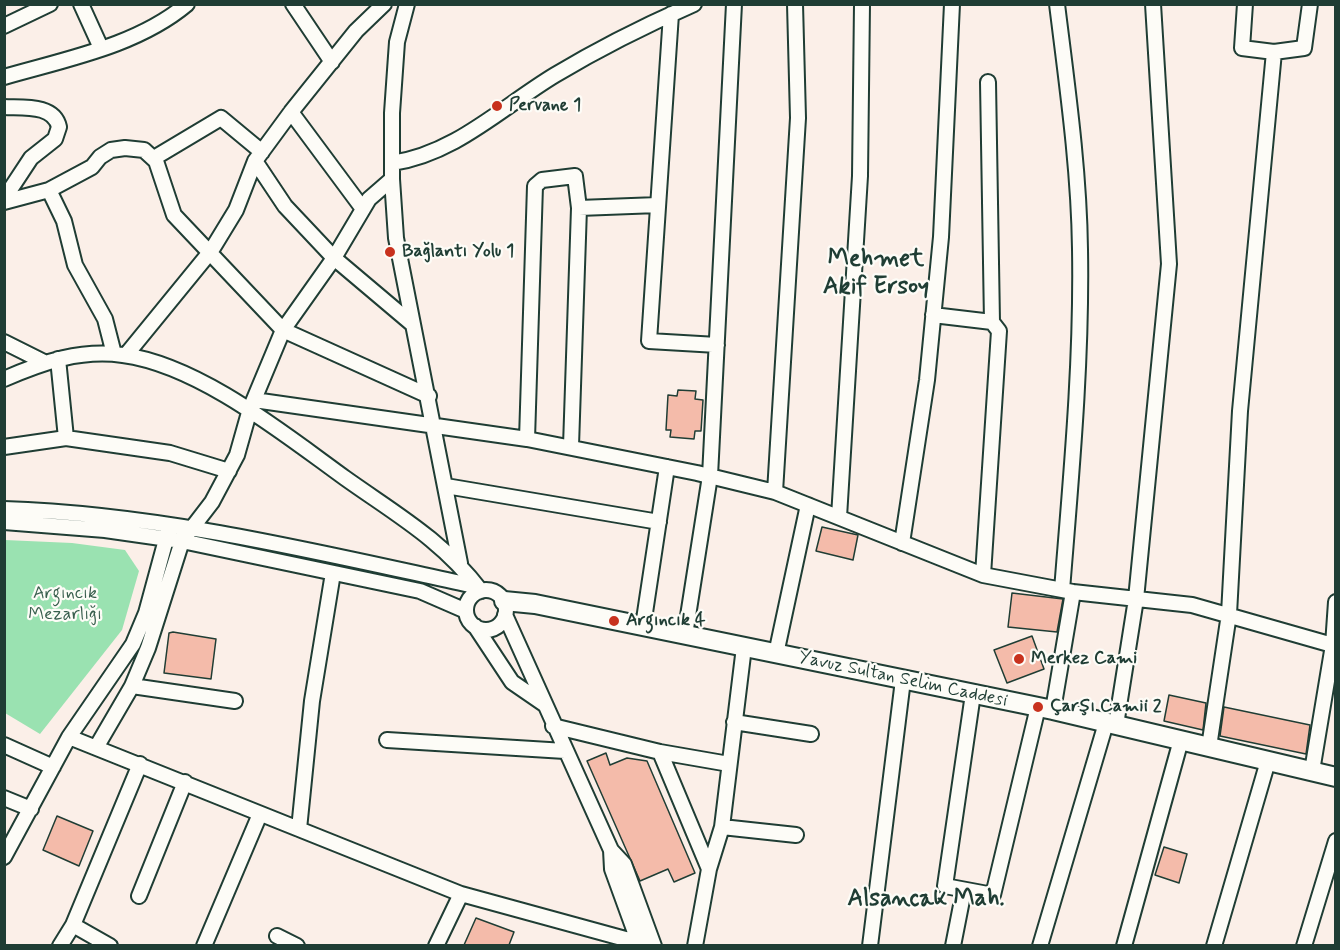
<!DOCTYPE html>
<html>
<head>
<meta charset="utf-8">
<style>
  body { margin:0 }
  #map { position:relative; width:1340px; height:950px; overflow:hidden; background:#fbefe8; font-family:Mynerve,sans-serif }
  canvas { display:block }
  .frame { position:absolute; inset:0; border:6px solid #1f3d34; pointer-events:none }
</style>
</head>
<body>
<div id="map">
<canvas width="1340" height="950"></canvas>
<div class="frame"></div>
</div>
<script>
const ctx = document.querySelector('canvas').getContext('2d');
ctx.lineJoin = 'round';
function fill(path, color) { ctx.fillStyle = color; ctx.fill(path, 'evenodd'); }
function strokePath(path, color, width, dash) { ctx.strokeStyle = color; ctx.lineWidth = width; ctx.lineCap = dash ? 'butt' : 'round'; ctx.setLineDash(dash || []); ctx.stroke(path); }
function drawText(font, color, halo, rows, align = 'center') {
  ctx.font = font + ' Mynerve,sans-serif'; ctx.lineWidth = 4.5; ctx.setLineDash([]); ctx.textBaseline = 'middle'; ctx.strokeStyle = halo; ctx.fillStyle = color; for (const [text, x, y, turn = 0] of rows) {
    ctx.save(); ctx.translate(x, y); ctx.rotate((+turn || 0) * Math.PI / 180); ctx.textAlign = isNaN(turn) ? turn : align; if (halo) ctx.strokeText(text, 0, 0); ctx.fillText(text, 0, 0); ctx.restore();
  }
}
fill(new Path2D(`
  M 5,540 L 72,543 L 125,550 L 139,571 L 122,630 L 40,734 L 5,713 Z`), '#9ae2b1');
const building = new Path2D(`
  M 678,390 L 696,391 L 695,399 L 703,400 L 701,431 L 695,431 L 694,439 L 670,437 L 671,430 L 666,430 L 668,395 L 677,396 Z
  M 822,527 L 858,535 L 853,560 L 816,551 Z
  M 1012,593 L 1063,599 L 1057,632 L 1008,627 Z
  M 173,632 L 216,639 L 211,679 L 164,673 L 169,633 Z
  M 1032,636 L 1044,669 L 1007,683 L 994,650 Z
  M 1169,695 L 1206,703 L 1203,730 L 1164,721 Z
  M 1224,707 L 1310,725 L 1306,754 L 1220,736 Z
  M 606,753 L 610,765 L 627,758 L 647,761 L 695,873 L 674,882 L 668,869 L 640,881 L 587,761 Z
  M 57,816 L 93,831 L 79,866 L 43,850 Z
  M 1164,847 L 1187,854 L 1179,883 L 1155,875 Z
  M 476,918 L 514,932 L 509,945 L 464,945 Z`);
fill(building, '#f4bbaa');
strokePath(building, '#1f3d34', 1.5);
const minor = new Path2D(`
  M 81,4 L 101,48
  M 293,4 L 332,62
  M 407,4 L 397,42 L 392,113 L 392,179 L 396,238 L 460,563
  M 1057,4 C 1067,85 1079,168 1080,249 C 1082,363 1071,477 1062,590
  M 1245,4 L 1242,48 L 1274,52 L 1304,48 L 1310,4
  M 671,14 L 649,341 L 717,345
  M 4,26 L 50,4
  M 4,77 C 66,59 137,46 187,4
  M 988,82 L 992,322
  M 4,107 C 23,108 54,104 59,127 L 55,139 L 31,158 L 4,199
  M 291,112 L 363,209
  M 154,158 L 221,118 L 262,152
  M 255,161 L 285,206 L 334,258 L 411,323
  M 392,163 C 455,154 502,107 555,75 C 600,48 646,25 694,4
  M 49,190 L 64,221 L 75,265 L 105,319 L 114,354
  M 4,202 L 49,190 L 92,167 L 100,157 L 111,150 L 125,148 L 144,150 L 156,161 L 174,215 L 283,330 L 429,396
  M 933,315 L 992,322 L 999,331 L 983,575
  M 4,342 L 44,362
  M 126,355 L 211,251 L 236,210 L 255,161 L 291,112 L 356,31 L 384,4
  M 58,359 L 66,438
  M 4,379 C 43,362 81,349 123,355 C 199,365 284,434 345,478 C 397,515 441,539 481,591
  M 254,400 L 527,439 L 697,473 L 775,492 L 983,575 L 1073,592 L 1192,605 L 1336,646
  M 527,439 L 535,186 L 542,180 L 575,176 L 579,208
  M 571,446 L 579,208 L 658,205
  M 4,447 L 66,438 L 170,453 L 229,471
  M 446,486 L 659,522
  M 775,492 L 798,118 L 795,4
  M 4,509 C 162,514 317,552 470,585 L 478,592
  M 839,517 L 860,176 L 862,4
  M 4,522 L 105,530 L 182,541 L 420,591 L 466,611
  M 902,543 L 927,380 L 941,237 L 952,4
  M466 610a20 20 0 1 1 40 0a20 20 0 1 1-40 0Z
  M 505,615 L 611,850 L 624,864 L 654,946
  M 475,626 L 512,682 L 544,704
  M 643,626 L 667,467
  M 685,635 L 710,476 L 734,4
  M 776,654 L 808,505
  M 132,686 L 235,701
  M 973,694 L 945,886 L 993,895 L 1038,707
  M 1053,710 L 1073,592
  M 734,722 L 811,734
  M 1116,725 L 1136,599 L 1169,264 L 1153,4
  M 553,726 L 660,752 L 729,764
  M 69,737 L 461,894 L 640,943
  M 387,740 L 565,751
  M 4,745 L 53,767
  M 97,746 L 132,686 L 148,648 L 182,541 L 212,502 L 237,455 L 250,409 L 283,330 L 334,258 L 369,199 L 392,179
  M 1209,747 L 1229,614 L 1240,411 L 1274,52
  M 660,752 L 709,869
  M 1312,771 L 1333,645 L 1336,602
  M 4,798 L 31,809
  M 722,827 L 796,835
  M 299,829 L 312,701 L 333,573
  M 611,850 L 612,869 L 640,946
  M 4,857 L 69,737 L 133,644 L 146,613 L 168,532
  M 139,896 L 185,782
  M 277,936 L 297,946
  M 60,946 L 73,925
  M 110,946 L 73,925 L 140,764
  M 204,946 L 260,814
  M 436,946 L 461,894
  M 695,946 L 709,869 L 722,827 L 744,647
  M 870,946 L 903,680
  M 953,946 L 964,890
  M 1040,946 L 1106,723
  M 1124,946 L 1181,740
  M 1214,946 L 1268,761
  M 1304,946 L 1336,841`);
const major = new Path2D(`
  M 504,601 L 535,604 L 1053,710 L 1336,777`);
strokePath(minor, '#1f3d34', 18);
strokePath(major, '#1f3d34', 22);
strokePath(minor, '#fdfcf7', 14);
strokePath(major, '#fdfcf7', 18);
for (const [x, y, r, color] of [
  [497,106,6,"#c8321e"],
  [390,252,6,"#c8321e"],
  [614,621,6,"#c8321e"],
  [1019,659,6,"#c8321e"],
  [1038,707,6,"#c8321e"]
]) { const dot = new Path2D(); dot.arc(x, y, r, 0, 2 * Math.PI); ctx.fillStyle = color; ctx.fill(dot); strokePath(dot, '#fdfcf7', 2); }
drawText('bold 18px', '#1f3d34', '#fdfcf7', [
  ["Pervane 1",509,106],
  ["Bağlantı Yolu 1",402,252],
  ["Argıncık 4",626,621],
  ["Merkez Cami",1031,659],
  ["Çarşı Camii 2",1050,707]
], 'left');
drawText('18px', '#385e4d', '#fdfcf7', [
  ["Argıncık",65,594],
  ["Mezarlığı",65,615]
]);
drawText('18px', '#1f3d34', '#fdfcf7', [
  ["Yavuz Sultan Selim Caddesi",903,680,12]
]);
drawText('bold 24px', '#1f3d34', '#fdfcf7', [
  ["Mehmet",876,260],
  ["Akif Ersoy",876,288],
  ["Alsancak Mah.",926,900]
]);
</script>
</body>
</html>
